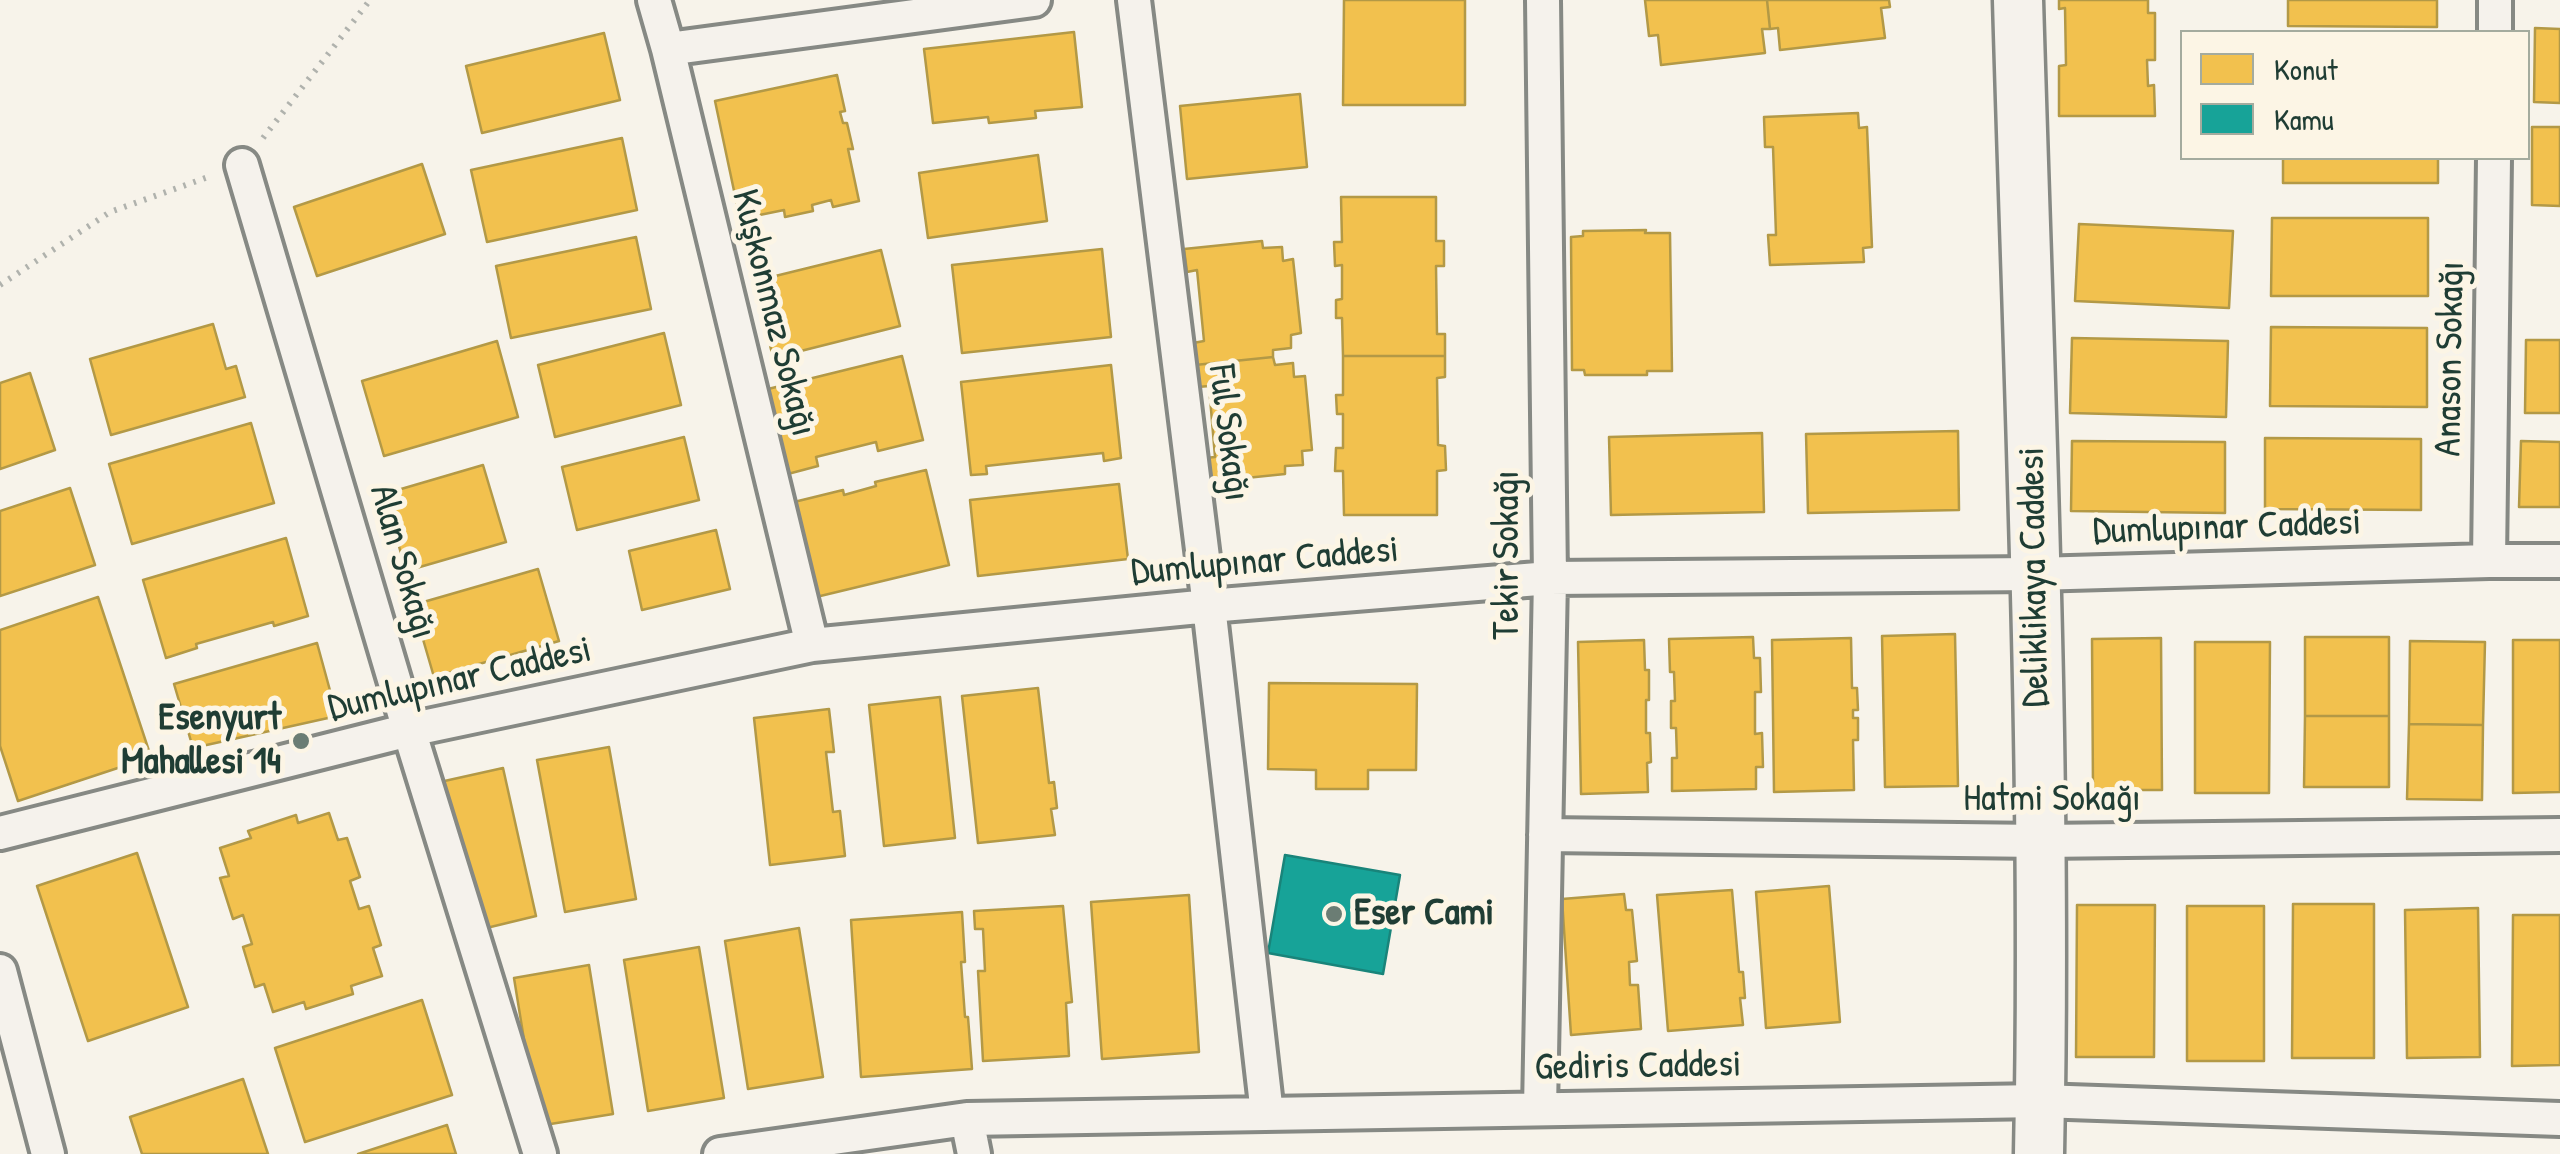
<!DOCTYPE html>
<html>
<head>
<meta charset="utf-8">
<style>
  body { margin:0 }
  #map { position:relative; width:2560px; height:1154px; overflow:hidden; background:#f7f3ea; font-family:"Patrick Hand",sans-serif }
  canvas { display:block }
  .legend { position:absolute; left:2180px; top:30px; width:350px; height:130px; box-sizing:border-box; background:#fcf5e5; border:2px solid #a4ab9e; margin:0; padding:12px 18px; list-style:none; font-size:30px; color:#1f3d34 }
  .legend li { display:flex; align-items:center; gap:20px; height:50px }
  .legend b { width:50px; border:2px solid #a4ab9e }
</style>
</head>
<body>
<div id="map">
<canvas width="2560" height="1154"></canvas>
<ul class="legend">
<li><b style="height:28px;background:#f2c14e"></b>Konut</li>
<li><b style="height:28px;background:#17a398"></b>Kamu</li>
</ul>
</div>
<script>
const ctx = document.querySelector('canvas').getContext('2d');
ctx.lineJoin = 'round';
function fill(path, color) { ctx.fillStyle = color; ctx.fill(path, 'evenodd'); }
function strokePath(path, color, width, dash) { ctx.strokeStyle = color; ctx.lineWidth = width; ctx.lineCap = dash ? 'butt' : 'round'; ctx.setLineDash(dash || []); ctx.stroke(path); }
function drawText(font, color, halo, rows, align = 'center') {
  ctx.font = font + ' "Patrick Hand",sans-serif'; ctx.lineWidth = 10; ctx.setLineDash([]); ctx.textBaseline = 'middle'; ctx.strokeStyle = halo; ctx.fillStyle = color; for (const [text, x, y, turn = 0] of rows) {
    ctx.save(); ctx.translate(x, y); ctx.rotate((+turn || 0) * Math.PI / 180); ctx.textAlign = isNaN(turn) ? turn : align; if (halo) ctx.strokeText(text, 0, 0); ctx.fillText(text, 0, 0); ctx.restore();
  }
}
const homes = new Path2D(`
  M 1344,0 L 1465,0 L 1465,105 L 1343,105 Z
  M 1645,0 L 1767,0 L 1770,29 L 1762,29 L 1765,53 L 1661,65 L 1658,35 L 1649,36 Z
  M 1767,0 L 1889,0 L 1890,7 L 1881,8 L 1885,38 L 1780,50 L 1778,28 L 1770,29 Z
  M 2059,0 L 2148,0 L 2148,13 L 2155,13 L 2155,60 L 2147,60 L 2148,86 L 2154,85 L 2155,116 L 2059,116 L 2059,66 L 2066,65 L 2065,8 L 2059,9 Z
  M 2288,0 L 2437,0 L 2437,27 L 2288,26 Z
  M 2535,28 L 2560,29 L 2560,103 L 2534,102 Z
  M 1074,32 L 1082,107 L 1035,111 L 1036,118 L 989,123 L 988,117 L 933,123 L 924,49 Z
  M 604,33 L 620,100 L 482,133 L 466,66 Z
  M 837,75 L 845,111 L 840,112 L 843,123 L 847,123 L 853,149 L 848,149 L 859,201 L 833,207 L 831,200 L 812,205 L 813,211 L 785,217 L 784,210 L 740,219 L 715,101 Z
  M 1300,94 L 1307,167 L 1187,179 L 1180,106 Z
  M 1858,113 L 1859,128 L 1867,127 L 1872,247 L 1863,248 L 1864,262 L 1770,265 L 1768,235 L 1776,235 L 1773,147 L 1765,147 L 1764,117 Z
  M 2532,127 L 2560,127 L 2560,206 L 2532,205 Z
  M 622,138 L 637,210 L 487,242 L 471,170 Z
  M 1038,155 L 1047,221 L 928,238 L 919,173 Z
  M 2283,158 L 2438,158 L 2438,183 L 2283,183 Z
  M 422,164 L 445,234 L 317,276 L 294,207 Z
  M 1341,197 L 1436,197 L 1436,241 L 1444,241 L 1444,266 L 1436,266 L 1437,334 L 1445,334 L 1445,356 L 1343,356 L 1342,318 L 1336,318 L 1336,300 L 1342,299 L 1342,265 L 1335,266 L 1334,242 L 1342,242 Z
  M 2272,218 L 2428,218 L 2428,296 L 2271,296 Z
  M 2079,224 L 2233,231 L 2229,308 L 2075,301 Z
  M 1646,230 L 1645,233 L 1670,233 L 1672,371 L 1647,371 L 1647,375 L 1585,375 L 1584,370 L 1572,370 L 1571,237 L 1583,236 L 1583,231 Z
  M 636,237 L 651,309 L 511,338 L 496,266 Z
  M 1262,241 L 1263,248 L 1282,247 L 1283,261 L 1293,259 L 1301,333 L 1291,335 L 1291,348 L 1273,350 L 1273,357 L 1195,365 L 1193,343 L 1204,341 L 1197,270 L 1187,272 L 1184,249 Z
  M 1102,249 L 1111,337 L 962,353 L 952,265 Z
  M 881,250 L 900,326 L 773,358 L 755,281 Z
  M 213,324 L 226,369 L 236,366 L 245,397 L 111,435 L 90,359 Z
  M 2271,327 L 2427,328 L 2427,407 L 2270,406 Z
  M 664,333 L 681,405 L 555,437 L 538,365 Z
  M 2072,338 L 2228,341 L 2226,417 L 2070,413 Z
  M 2526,340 L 2560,340 L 2560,413 L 2525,413 Z
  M 497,341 L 518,417 L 384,456 L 362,381 Z
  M 902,356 L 923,440 L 878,451 L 876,442 L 816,457 L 818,466 L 784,475 L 764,390 Z
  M 1343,356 L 1445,356 L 1445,377 L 1437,378 L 1438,445 L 1445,446 L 1446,470 L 1437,471 L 1437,515 L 1344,515 L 1343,471 L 1335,471 L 1336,448 L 1343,448 L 1343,414 L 1337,414 L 1336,395 L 1343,395 Z
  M 1273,357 L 1275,365 L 1293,363 L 1294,377 L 1305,376 L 1312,450 L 1302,451 L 1303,465 L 1285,466 L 1285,474 L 1207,482 L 1205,458 L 1215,457 L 1209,386 L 1198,387 L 1195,365 Z
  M 1111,365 L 1121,458 L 1104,461 L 1103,453 L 986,466 L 987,474 L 971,475 L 961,382 Z
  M 30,373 L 55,450 L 0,469 L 0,383 Z
  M 251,423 L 274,503 L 132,544 L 109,464 Z
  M 1958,431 L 1959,510 L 1808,513 L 1806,434 Z
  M 1762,433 L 1764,512 L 1611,515 L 1609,437 Z
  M 684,437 L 699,500 L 577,530 L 562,467 Z
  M 2265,438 L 2421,439 L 2421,510 L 2265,509 Z
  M 2072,441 L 2225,442 L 2225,513 L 2071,511 Z
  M 2521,441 L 2560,442 L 2560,507 L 2519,507 Z
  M 483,465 L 506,542 L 406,571 L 384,494 Z
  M 926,470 L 949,565 L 812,598 L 790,503 L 843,490 L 844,495 L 876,486 L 875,482 Z
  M 1119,484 L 1128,559 L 978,576 L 970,500 Z
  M 70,488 L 95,565 L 0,596 L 0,511 Z
  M 716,530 L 730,589 L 642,610 L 629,551 Z
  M 286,538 L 308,616 L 274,626 L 273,622 L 196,644 L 197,648 L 166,658 L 143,580 Z
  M 538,569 L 559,641 L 434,677 L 413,605 Z
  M 98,597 L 151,757 L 18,801 L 0,746 L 0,630 Z
  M 1955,634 L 1958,786 L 1885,787 L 1882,636 Z
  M 1753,637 L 1754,658 L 1760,658 L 1761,692 L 1755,692 L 1755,734 L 1762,733 L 1763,767 L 1756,767 L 1756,789 L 1672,791 L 1672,758 L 1677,758 L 1676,728 L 1671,728 L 1671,701 L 1675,701 L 1674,672 L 1670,672 L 1669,639 Z
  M 2305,637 L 2389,637 L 2389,716 L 2305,716 Z
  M 1851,638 L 1852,688 L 1857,688 L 1858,710 L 1853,710 L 1853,718 L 1858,718 L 1858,740 L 1853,740 L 1854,790 L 1774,792 L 1772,640 Z
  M 2161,638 L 2162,790 L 2093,790 L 2092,639 Z
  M 1644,640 L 1645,670 L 1649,670 L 1649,700 L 1646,700 L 1646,733 L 1650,733 L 1651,762 L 1647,763 L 1648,792 L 1581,794 L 1578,642 Z
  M 2513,640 L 2560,640 L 2560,792 L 2513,793 Z
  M 2410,641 L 2485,642 L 2483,725 L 2409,724 Z
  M 2195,642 L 2270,642 L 2269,793 L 2195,793 Z
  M 317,643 L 337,716 L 193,748 L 174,684 Z
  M 1269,683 L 1417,684 L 1416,770 L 1368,770 L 1368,789 L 1316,789 L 1316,770 L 1268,769 Z
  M 1038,688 L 1049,783 L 1054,782 L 1057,808 L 1051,809 L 1055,835 L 978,843 L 962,696 Z
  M 940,697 L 955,838 L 884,846 L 869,705 Z
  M 829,709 L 834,752 L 826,752 L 833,812 L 840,811 L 845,856 L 770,865 L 754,718 Z
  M 2305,716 L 2389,716 L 2389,787 L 2304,787 Z
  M 2409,724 L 2483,725 L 2482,800 L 2407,799 Z
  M 609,747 L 636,899 L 565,912 L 537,760 Z
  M 503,768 L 536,916 L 474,931 L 440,782 Z
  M 329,813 L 338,840 L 347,838 L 360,877 L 350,881 L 359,909 L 369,906 L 381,945 L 373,948 L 382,976 L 351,986 L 353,994 L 306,1009 L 304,1002 L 273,1012 L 264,984 L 255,987 L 243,947 L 252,944 L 243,915 L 233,919 L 220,878 L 229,876 L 220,848 L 251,838 L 248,831 L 296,815 L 298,823 Z
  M 137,853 L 188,1007 L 88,1041 L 37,886 Z
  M 1829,886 L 1840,1022 L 1766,1028 L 1756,892 Z
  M 1732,890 L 1739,972 L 1743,972 L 1745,998 L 1740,998 L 1743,1025 L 1668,1031 L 1657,895 Z
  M 1624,894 L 1626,910 L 1632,910 L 1637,961 L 1629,962 L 1630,985 L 1638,985 L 1641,1029 L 1571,1035 L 1562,899 Z
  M 1189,895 L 1199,1052 L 1102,1059 L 1091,902 Z
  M 2293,904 L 2374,904 L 2374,1058 L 2292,1058 Z
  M 2077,905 L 2155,905 L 2154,1057 L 2076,1057 Z
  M 1063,906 L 1072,1002 L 1066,1003 L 1069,1056 L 983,1061 L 978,971 L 985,971 L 983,929 L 975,929 L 974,911 Z
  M 2187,906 L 2264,906 L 2264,1061 L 2187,1061 Z
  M 2478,908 L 2480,1057 L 2407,1058 L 2405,910 Z
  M 962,912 L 965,962 L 961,962 L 965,1017 L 968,1017 L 972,1069 L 861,1077 L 851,920 Z
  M 2513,915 L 2560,915 L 2560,1065 L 2512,1066 Z
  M 799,928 L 823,1077 L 748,1089 L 725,941 Z
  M 699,947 L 724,1098 L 648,1111 L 624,960 Z
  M 589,965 L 613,1114 L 538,1126 L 514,978 Z
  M 422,1000 L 452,1095 L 305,1142 L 275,1048 Z
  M 243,1079 L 268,1154 L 142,1154 L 130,1117 Z
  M 447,1125 L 456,1154 L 358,1154 Z`);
fill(homes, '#f2c14e');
strokePath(homes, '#b39946', 2.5);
const public = new Path2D(`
  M 1285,855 L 1400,875 L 1383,974 L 1268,953 Z`);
fill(public, '#17a398');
strokePath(public, '#19847a', 2.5);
const street = new Path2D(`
  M 654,0 L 668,49 L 812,645
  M 1134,0 L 1209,606 L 1267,1114
  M 2495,32 L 2495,0
  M 668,49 L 1034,0
  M 242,165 L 409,730 L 540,1154
  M 2489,561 L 2494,158
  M 0,833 L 409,730 L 812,645 L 1209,606 L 1550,578 L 2035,574 L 2489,561 L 2560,561
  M 1545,835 L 2041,841 L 2560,835
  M 0,971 L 48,1154
  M 1540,1109 L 1550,578 L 1543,0
  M 967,1119 L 974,1154
  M 720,1154 L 967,1119 L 2040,1101 L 2560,1119`);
const secondary = new Path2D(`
  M 2018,0 C 2029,384 2047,769 2039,1154`);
strokePath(street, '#868984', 40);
strokePath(secondary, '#868984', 55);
strokePath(new Path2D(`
  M 263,138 L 370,0
  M 0,285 L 110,212 L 211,176`), '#b0b2ad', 6, [2.5, 8]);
strokePath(street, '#f5f2ec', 32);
strokePath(secondary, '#f5f2ec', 48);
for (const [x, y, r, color] of [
  [301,741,10,"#6b7d74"],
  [1334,914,10,"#6b7d74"]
]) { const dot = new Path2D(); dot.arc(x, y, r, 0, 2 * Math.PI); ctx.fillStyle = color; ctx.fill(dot); strokePath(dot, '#fcf5e5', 4); }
drawText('38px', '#1f3d34', '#fcf5e5', [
  ["Kuşkonmaz Sokağı",773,313,76],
  ["Anason Sokağı",2451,359,-89],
  ["Ful Sokağı",1228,433,83],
  ["Dumlupınar Caddesi",2227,528,-2],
  ["Tekir Sokağı",1508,555,-90],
  ["Alan Sokağı",402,562,74],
  ["Dumlupınar Caddesi",1265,562,-5],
  ["Deliklikaya Caddesi",2035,577,-91],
  ["Dumlupınar Caddesi",460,680,-13],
  ["Hatmi Sokağı",2052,800],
  ["Gediris Caddesi",1638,1067,-1]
]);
drawText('bold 38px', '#1f3d34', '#fcf5e5', [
  ["Esenyurt",281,719],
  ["Mahallesi 14",281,763],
  ["Eser Cami",1354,914,"left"]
], 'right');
</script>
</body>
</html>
